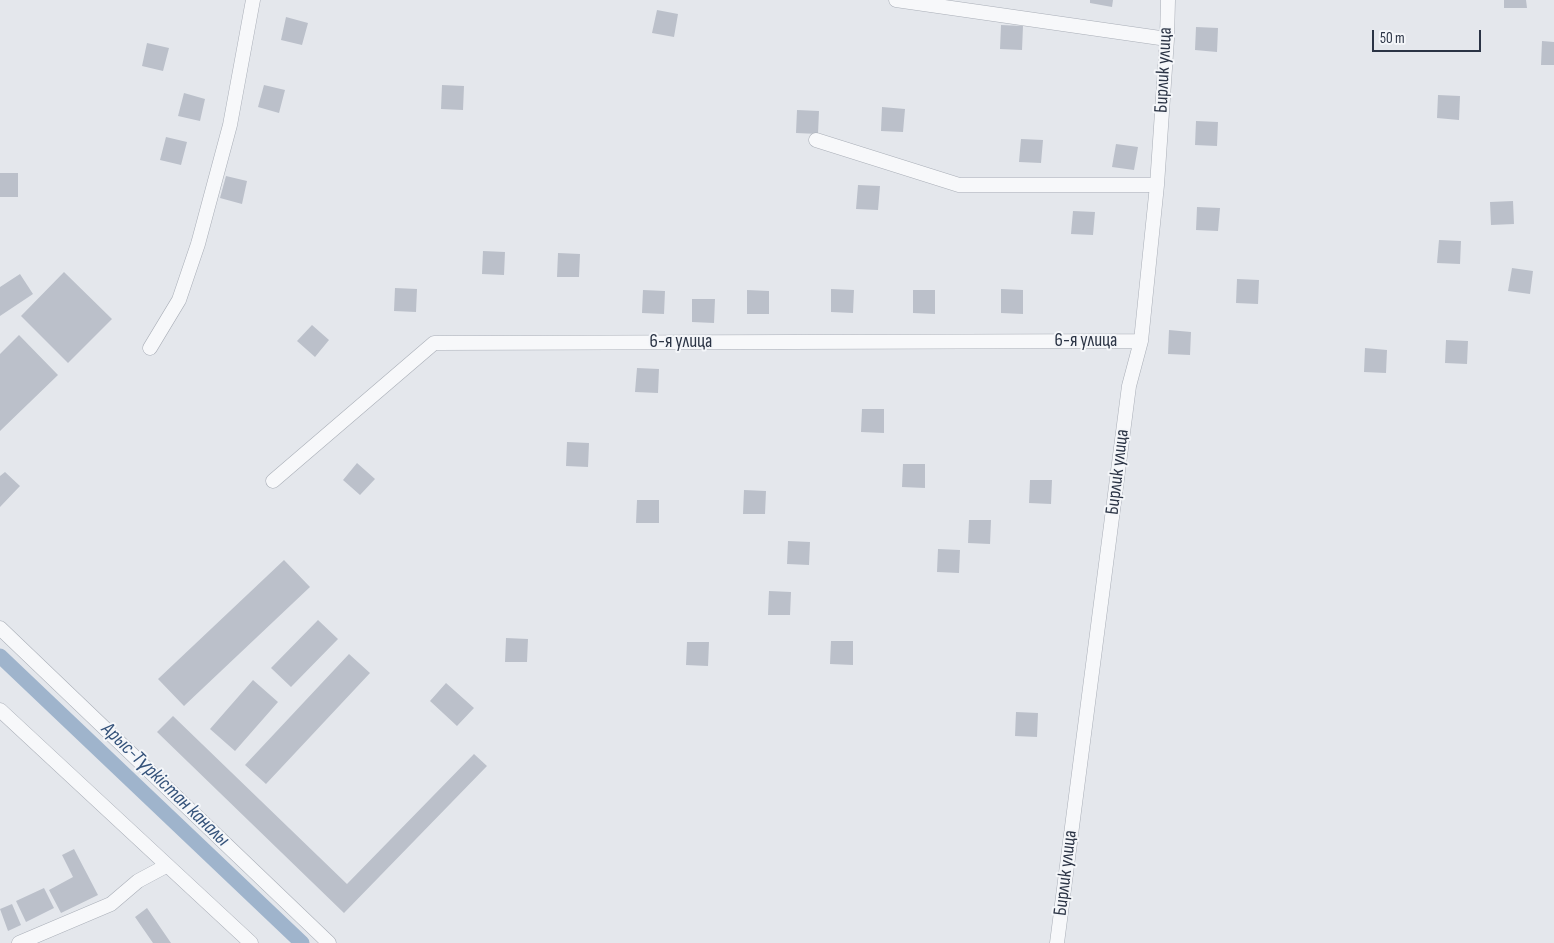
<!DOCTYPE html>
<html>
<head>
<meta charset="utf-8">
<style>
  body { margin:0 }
  #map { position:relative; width:1554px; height:943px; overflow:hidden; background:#e4e7ec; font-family:"Sofia Sans Condensed",sans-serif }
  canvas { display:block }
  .scale { position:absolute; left:1372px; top:30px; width:109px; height:22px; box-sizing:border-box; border:2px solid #2b3445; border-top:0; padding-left:6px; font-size:15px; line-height:18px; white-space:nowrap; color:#2b3445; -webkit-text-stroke:4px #f4f6f9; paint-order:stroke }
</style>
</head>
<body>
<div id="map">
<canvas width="1554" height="943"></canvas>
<div class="scale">50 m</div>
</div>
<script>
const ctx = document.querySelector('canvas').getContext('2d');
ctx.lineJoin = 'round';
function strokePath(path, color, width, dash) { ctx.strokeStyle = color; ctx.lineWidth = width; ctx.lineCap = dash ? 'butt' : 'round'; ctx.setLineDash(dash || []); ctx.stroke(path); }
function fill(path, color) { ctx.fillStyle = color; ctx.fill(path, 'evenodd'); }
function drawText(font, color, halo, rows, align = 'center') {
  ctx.font = font + ' "Sofia Sans Condensed",sans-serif'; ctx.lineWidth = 4; ctx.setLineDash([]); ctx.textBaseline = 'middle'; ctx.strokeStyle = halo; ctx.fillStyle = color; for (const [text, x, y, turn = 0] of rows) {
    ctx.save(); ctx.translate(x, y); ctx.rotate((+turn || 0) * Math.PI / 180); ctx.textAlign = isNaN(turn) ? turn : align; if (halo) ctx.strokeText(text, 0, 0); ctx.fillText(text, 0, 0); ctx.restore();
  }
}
strokePath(new Path2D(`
  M 0,656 L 302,943`), '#9fb4cc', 15);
fill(new Path2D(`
  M 1090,0 L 1113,0 L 1112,7 L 1090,3 Z
  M 1504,0 L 1526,0 L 1527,8 L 1504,8 Z
  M 657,10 L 678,14 L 674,37 L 652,33 Z
  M 286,17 L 308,23 L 302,45 L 281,40 Z
  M 1001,25 L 1023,26 L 1022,50 L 1000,49 Z
  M 1196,27 L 1218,28 L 1217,52 L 1195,50 Z
  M 1542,41 L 1554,42 L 1554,65 L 1541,65 Z
  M 147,43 L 169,48 L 163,71 L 142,66 Z
  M 264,85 L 285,90 L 279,113 L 258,107 Z
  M 442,85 L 464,86 L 463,110 L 441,109 Z
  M 184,93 L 205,99 L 200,121 L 178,116 Z
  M 1438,95 L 1460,96 L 1459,120 L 1437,118 Z
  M 882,107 L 905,109 L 903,132 L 881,131 Z
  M 797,110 L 819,111 L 818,134 L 796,133 Z
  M 1196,121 L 1218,122 L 1217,146 L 1195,145 Z
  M 166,137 L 187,142 L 181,165 L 160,160 Z
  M 1021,139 L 1043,140 L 1041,163 L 1019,162 Z
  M 1116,144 L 1138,147 L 1134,170 L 1112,167 Z
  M 0,173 L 18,173 L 18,197 L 0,197 Z
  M 226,176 L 247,181 L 242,204 L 220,198 Z
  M 858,185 L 880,186 L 878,210 L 856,209 Z
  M 1513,201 L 1514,224 L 1491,225 L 1490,202 Z
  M 1197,207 L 1220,208 L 1218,231 L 1196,230 Z
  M 1073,211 L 1095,212 L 1093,235 L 1071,234 Z
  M 1439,240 L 1461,241 L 1460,264 L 1437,263 Z
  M 483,251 L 505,252 L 504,275 L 482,274 Z
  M 558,253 L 580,254 L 579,277 L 557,277 Z
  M 1512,268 L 1533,271 L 1530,294 L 1508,291 Z
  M 64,272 L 112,319 L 68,363 L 21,316 Z
  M 20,274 L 33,294 L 0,316 L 0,287 Z
  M 1237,279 L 1259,280 L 1258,304 L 1236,303 Z
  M 395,288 L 417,289 L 416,312 L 394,311 Z
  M 831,289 L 854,290 L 853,313 L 831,312 Z
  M 1001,289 L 1023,290 L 1023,314 L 1001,313 Z
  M 643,290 L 665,291 L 664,314 L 642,313 Z
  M 747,290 L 769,291 L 769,314 L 747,314 Z
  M 913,290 L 935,290 L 935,314 L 913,313 Z
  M 692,299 L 715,299 L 714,323 L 692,322 Z
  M 312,325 L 329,340 L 315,357 L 297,341 Z
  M 1169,330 L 1191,332 L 1190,355 L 1168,354 Z
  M 19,335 L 58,375 L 0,431 L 0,354 Z
  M 1446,340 L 1468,341 L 1467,364 L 1445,363 Z
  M 1365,348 L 1387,350 L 1386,373 L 1364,372 Z
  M 637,368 L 659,369 L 658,393 L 635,392 Z
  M 862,409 L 884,409 L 884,433 L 861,432 Z
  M 567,442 L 589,443 L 588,467 L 566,466 Z
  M 357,463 L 375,479 L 360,495 L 343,480 Z
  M 903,464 L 925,464 L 925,488 L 902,487 Z
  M 5,472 L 20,486 L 0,507 L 0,476 Z
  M 1030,480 L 1052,480 L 1051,504 L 1029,503 Z
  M 744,490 L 766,491 L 765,514 L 743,514 Z
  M 637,500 L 659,500 L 659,523 L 636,523 Z
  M 969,520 L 991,520 L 990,544 L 968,543 Z
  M 788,541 L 810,542 L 809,565 L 787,564 Z
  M 938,549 L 960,550 L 959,573 L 937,572 Z
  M 284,560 L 310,587 L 184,706 L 158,679 Z
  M 769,591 L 791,592 L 790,615 L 768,615 Z
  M 318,620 L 338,639 L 291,687 L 271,668 Z
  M 506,638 L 528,639 L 527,662 L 505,662 Z
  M 831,641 L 853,641 L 853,665 L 830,664 Z
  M 687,642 L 709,642 L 708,666 L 686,665 Z
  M 349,654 L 370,673 L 266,784 L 245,765 Z
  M 253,680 L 278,702 L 235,751 L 210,729 Z
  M 446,683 L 474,708 L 457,726 L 430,701 Z
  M 1016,712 L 1038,713 L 1037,737 L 1015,736 Z
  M 173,716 L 347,884 L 474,754 L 487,766 L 344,913 L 157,732 Z
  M 74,849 L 98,895 L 61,913 L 49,890 L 73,877 L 62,855 Z
  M 44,888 L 54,908 L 26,922 L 16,901 Z
  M 12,904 L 21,925 L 8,931 L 0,909 Z
  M 147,908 L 171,943 L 153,943 L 135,917 Z`), '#bbc0ca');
const minor = new Path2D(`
  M 896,0 L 1167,39
  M 816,140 L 959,185 L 1157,185
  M 150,348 L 179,300 L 198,244 L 230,125 L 253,0
  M 273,481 L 434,343 L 1141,341
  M 0,628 L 329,943
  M 0,710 L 251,943
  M 19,943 L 111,904 L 138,881 L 166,866
  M 1057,943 L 1129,386 L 1141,341 L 1157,185 L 1167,39 L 1168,0`);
strokePath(minor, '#a9aeb7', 15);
strokePath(minor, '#f7f8fa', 14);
drawText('19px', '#2b3445', '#f4f6f9', [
  ["Бирлик улица",1164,70,-87],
  ["6-я улица",1086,341],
  ["6-я улица",681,342],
  ["Бирлик улица",1118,472,-83],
  ["Бирлик улица",1066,873,-83]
]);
drawText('italic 20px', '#34527a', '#f4f6f9', [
  ["Арыс-Түркістан каналы",165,785,44]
]);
</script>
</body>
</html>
